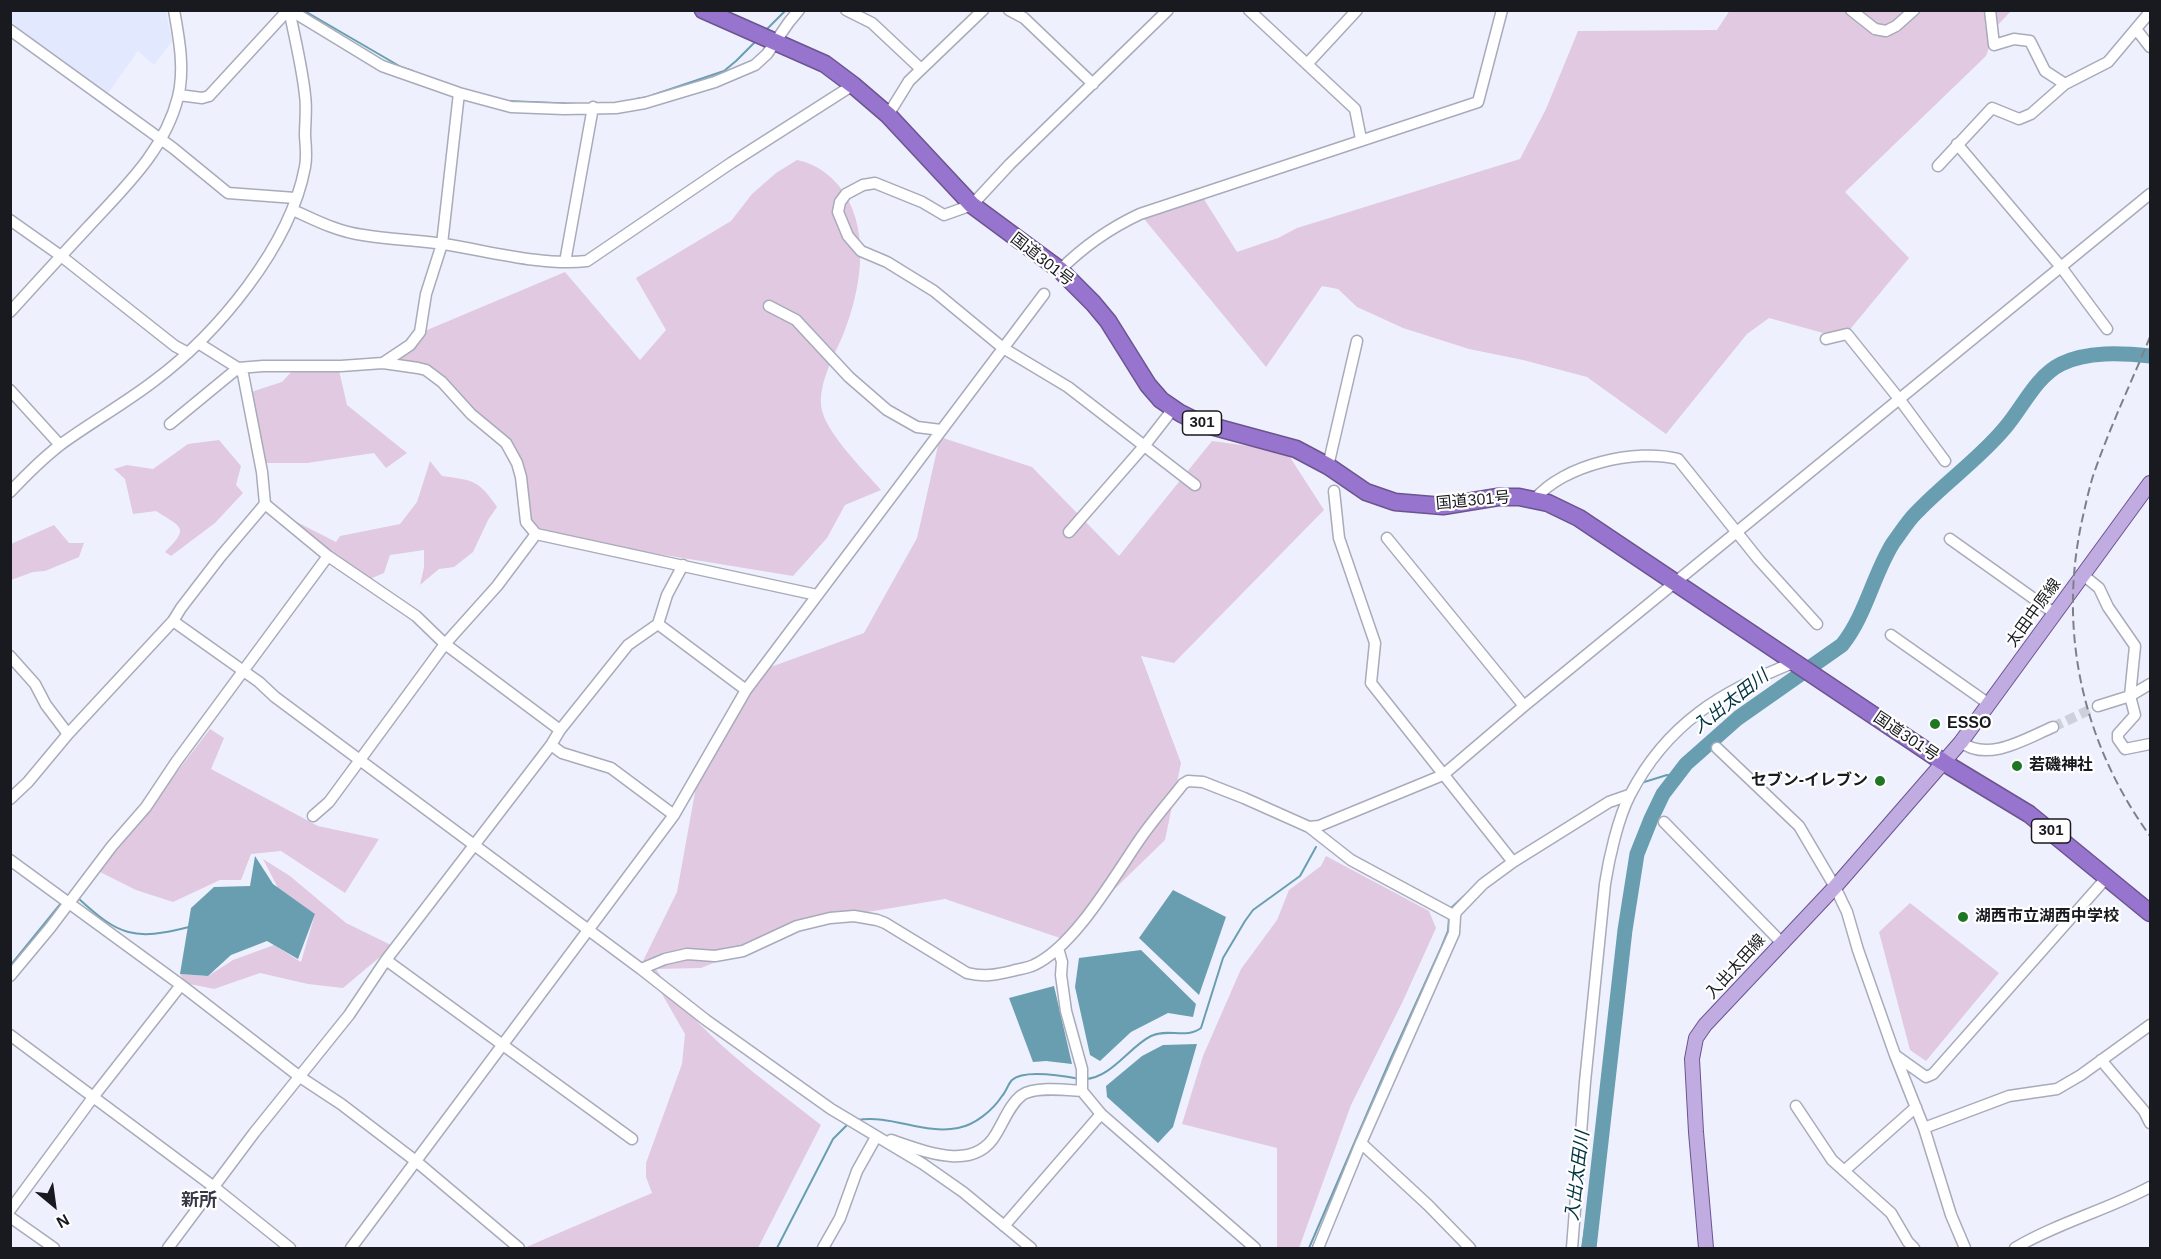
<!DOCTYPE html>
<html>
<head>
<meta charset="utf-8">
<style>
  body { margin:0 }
  #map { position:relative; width:2161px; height:1259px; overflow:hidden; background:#eef1fd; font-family:Arial,sans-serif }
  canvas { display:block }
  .frame { position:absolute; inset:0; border:12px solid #191a1f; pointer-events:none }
  .north { position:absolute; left:24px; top:1175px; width:60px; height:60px; -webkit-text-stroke:4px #fff; paint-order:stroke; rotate:151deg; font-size:16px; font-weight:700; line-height:24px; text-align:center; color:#191a1f }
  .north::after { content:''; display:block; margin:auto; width:21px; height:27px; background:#191a1f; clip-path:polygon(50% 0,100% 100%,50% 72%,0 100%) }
</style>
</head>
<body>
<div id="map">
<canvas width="2161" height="1259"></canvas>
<div class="frame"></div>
<div class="north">N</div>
</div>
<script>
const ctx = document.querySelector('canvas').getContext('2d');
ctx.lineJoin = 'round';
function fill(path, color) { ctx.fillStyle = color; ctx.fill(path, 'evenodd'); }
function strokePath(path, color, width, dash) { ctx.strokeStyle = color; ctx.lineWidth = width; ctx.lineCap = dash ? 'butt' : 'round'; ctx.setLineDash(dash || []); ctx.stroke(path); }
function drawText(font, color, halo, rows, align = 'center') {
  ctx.font = font + ' Arial,"Noto Sans JP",sans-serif'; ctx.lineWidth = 4.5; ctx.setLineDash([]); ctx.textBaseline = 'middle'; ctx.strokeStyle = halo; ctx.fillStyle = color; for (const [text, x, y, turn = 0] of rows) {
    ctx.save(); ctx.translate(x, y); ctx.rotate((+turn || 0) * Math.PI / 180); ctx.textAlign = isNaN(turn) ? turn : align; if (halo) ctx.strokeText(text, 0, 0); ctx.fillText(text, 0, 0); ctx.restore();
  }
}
fill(new Path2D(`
  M 15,10 L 166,11 L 172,41 L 154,65 L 138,51 L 106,96 L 11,22 L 10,17 Z`), '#e2e8fe');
fill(new Path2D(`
  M 1730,10 L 2011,11 L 1996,27 L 1986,56 L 1845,192 L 1909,258 L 1847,333 L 1834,336 L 1769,318 L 1747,334 L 1666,434 L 1587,377 L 1523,360 L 1469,349 L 1403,328 L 1357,307 L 1338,289 L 1322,286 L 1266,367 L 1140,214 L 1197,188 L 1237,252 L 1278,238 L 1297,228 L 1520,159 L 1546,109 L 1578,31 L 1717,30 Z
  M 797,160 C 817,164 833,176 844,193 C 871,234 860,292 843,335 C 834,356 820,380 821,404 C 822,430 864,470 881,490 L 845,505 L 827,538 L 793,576 L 536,534 L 513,453 L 431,374 L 392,357 L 420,333 L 565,272 L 640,360 L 666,330 L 636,278 L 731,221 L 752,194 L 776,173 Z
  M 338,366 L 347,405 L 407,453 L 386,468 L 374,453 L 307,463 L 266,463 L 251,392 L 282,382 L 294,369 Z
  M 940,437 L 1032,467 L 1119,556 L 1212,441 L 1286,451 L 1324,510 L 1174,663 L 1141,656 L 1181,763 L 1165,840 L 1063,939 L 945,899 L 820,920 L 701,968 L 656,969 C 696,1034 762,1078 821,1125 L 758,1248 L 524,1248 L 652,1193 L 646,1177 L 646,1163 L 682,1064 L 685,1034 L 643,961 L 677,892 L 701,759 L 768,668 L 864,633 L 917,538 Z
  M 219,440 L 241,466 L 236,485 L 243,493 L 215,523 L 171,556 L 165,552 C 190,527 182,528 156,511 L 133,514 L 125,479 L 114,469 L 127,465 L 153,469 L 188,444 Z
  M 430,461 L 442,476 C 474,481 478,479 497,507 L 488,520 L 473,552 L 454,567 L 439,569 L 420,585 L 424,567 L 424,550 L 390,555 L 384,573 L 365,581 L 281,514 L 336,542 L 340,536 L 400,524 L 417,502 Z
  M 54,525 L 69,543 L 84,543 L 79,557 L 45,571 L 33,572 L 11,580 L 11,544 Z
  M 210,729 L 224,738 L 211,769 L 318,826 L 379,839 L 345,893 L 281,851 L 251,854 L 241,880 L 220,880 L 173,902 L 136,890 L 100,872 Z
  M 1326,856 L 1429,911 L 1436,928 L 1402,1003 L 1351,1105 L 1299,1248 L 1277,1248 L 1277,1148 L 1182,1124 L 1203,1056 L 1241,969 L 1277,920 L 1289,890 L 1321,866 Z
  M 263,859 L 290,876 L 346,923 L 393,946 L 343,988 L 308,984 L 260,973 L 214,989 L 185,983 L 180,974 L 208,976 L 233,960 L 274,945 L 301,962 L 315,914 L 278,888 Z
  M 1910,903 L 1999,973 L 1926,1061 L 1910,1050 L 1879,932 Z`), '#e1c9e1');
fill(new Path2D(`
  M 255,856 L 273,884 L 315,914 L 298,959 L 267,941 L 231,955 L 208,976 L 180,974 L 191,908 L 214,887 L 250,886 Z
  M 1173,890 L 1226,917 L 1199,995 L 1139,938 Z
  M 1141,950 L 1196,1004 L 1193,1017 L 1168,1013 L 1131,1032 L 1100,1061 L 1090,1055 L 1075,987 L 1079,958 Z
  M 1054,986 L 1072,1064 L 1046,1061 L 1033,1062 L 1009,998 Z
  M 1197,1044 L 1173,1127 L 1158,1143 L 1107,1097 L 1106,1086 L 1142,1056 L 1163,1045 Z
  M 1593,1216 L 1595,1248 L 1581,1248 L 1584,1229 Z`), '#699eb1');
strokePath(new Path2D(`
  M 303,10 L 401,67 L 413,71
  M 767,29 L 786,10
  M 653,95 L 724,71 L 736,61 L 755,42
  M 636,99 L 648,97
  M 507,101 L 579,104
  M 1641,783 L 1667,775 L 1677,776
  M 78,898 C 119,936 134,941 189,927
  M 1450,909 L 1465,895
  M 10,966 L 62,902
  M 1085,1079 C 1111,1078 1129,1047 1151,1036 C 1167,1028 1187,1039 1201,1028 L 1223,958 L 1245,921 L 1253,910 L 1300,876 L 1316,847
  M 857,1120 C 891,1114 924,1135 958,1128 C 975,1125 993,1110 1002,1096 C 1006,1092 1008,1084 1012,1080 C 1024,1069 1064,1076 1080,1079
  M 777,1248 L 833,1139 L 849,1123
  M 1309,1248 L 1391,1058 L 1441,948 L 1448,931 L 1449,918`), '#699eb1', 2);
strokePath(new Path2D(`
  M 1589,1248 L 1625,930 L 1637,854 L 1651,819 L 1663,794 L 1686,764 L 1738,718 L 1842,645 C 1866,615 1873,575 1893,543 C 1900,534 1907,522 1915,514 C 1943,484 1978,460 2004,429 C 2022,409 2035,377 2061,364 C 2087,351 2122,353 2150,356`), '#699eb1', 15);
strokePath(new Path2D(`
  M 2053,727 L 2098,706`), '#ced1dc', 10, [10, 5]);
const minor = new Path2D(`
  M 290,10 L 382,66 L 459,93 L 511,107 L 564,109 L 616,108 L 645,103 L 715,82 L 755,65 L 767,54 L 789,22 L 799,10
  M 846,10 L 872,23 L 921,69
  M 1009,10 L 1024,18 L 1093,84
  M 1168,10 L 1010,164 L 972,205 L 944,215 L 922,202 L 875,183 L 863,185 L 846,194 L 840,202 L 838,212 L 848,236 L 861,251 L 887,262 L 934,291 L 1003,348 L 1068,387 L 1195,485
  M 1249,10 L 1355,109 L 1361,139
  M 1851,10 L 1875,29 L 1886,31 L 1896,26 L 1914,10
  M 1990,10 L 1994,45 L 2014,39 L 2030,41 L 2045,71 L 2065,84
  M 2136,29 L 2150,47
  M 10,30 L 173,148 L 228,193 L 295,198
  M 1307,64 L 1357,10
  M 179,95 L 202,98 L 209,96 L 288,10
  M 888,115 L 909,81 L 983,10
  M 1957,144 L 2061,267 L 2107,329
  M 1938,166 L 1992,108 L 2019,119 L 2031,114 L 2065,84 L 2108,62 L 2150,12
  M 293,210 C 315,220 338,232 363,235 C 391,240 421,240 450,245 C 492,252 544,266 587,261 L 731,163 L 853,85
  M 10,220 L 61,256 L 175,346 L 188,353
  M 565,262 L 593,107
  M 1060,270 C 1083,247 1110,228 1140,214 L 1478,102 L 1502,10
  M 769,306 L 796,320 L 849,377 L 887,410 L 917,427 L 941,430
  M 10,312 C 36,283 62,255 88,227 C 124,188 165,150 178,97 C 185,69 179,38 174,10
  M 1826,339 L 1847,334 L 1900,400 L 1945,461
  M 198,343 L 238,368 L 243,374 L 262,472 L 265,504
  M 383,363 L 410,345 L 420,332 L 426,294 L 442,244 L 459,93
  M 10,390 L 60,445
  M 170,424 L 238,368 L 263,366 L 341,366 L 383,363 L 418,368 L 426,370 L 442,382 L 471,414 L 506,443 L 517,463 L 521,477 L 526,522 L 536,534 L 817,595
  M 1328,466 L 1357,341
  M 1334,491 L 1339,538 L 1375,643 L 1371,683 L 1513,862
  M 10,492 C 26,475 42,459 60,445 C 90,423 124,404 154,381 C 217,334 290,247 305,167 C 307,157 306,147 305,136 C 305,122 307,108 305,95 C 302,67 295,38 289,10
  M 1535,499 C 1563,465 1636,448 1678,459 L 1759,560 L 1817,624
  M 1069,532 L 1145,445 L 1173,409
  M 1387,538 L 1524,706
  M 1950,539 L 2054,613
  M 2082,574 L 2099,588 L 2108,607 L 2135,646 L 2130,696 L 2135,715 L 2118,734 L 2118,739 L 2125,749 L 2150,744
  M 173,621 L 259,682 L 275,697 L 641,969 L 706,1020 L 831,1109 L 923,1164 L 963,1192 L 1031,1248
  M 658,624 L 746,690
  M 1891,635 L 1989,704
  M 10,656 L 35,684 L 46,705 L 68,734
  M 2098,706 L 2130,696 L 2150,684
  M 1961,742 C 1988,763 2027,738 2053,727
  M 551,745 L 562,753 L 611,768 L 674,815
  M 1717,748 L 1799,826 L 1835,887 L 1847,912 L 1858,950 L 1895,1055 L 1924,1128 L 1951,1215 L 1965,1248
  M 10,799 L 28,782 L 68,734 L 173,621 L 181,608 L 221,556 L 265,504 L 328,556 L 416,616 L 445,644 L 560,730
  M 313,816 L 329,802 L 445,644 L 497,586 L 536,534
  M 1664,822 L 1781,942
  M 1309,827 L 1319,826 L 1443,775 L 1524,706 L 2150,194
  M 10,860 L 181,985 L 300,1077 L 341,1104 L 417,1162 L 519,1248
  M 1058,948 L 1062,962 L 1061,975 L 1066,1011 L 1082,1069 L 1082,1091 L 1101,1114 L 1255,1248
  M 386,960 L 632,1139
  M 641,969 L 665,959 L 687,954 L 715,956 L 743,951 L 797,926 L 830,918 L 854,916 L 877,920 L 885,923 L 967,973 C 983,977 996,975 1012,971 C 1019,969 1028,968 1034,965 C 1075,946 1115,875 1140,839 C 1153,820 1169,802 1183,784 L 1188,781 L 1203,782 L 1244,798 L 1309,827 L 1351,860 L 1455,916 L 1456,912 L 1483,884 L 1513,862 L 1609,802 L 1629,795
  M 10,976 L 50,928 L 112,846 L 146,807 L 176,762 L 328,556
  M 10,1035 L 214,1187 L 290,1248
  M 1895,1055 L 1926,1077 L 1933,1074 L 2108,876
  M 2101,1060 L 2144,1111 L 2150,1123
  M 1796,1106 L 1832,1160 L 1891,1213 L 1908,1242 L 1914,1248
  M 1924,1128 L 2009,1096 L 2057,1089 L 2081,1075 L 2150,1025
  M 891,1140 C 924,1151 974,1173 996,1134 C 1004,1121 1010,1104 1022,1095 C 1035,1086 1067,1090 1082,1091
  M 1361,1143 L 1428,1205 L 1470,1248
  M 1844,1171 L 1916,1107
  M 10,1210 L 94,1096 L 181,985
  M 10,1217 L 54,1248
  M 1004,1226 L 1101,1114
  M 168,1248 L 254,1133 L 349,1015 L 386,960 L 551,745 L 560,730 L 628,645 L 658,624 L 667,595 L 683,565
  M 351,1248 L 674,815 L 746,690 L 1044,294
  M 823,1248 L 840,1218 L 857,1171 L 876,1137
  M 1318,1248 L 1361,1143 L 1454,933 L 1455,916
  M 1572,1248 L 1585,1082 L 1605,884 C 1609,858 1618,818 1630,795 C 1667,723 1722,691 1795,662
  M 2015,1248 C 2057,1223 2107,1210 2150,1187`);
const major = new Path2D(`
  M 1706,1248 L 1696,1132 L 1692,1059 L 1696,1038 L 1705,1025 L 1835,887 L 1961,742 L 2150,483`);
const highway = new Path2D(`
  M 703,10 L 825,64 L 853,85 L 888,115 L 972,205 L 1060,270 L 1093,303 L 1108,321 L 1148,385 L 1161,400 L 1180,413 L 1200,423 L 1296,449 L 1328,466 L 1366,492 L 1395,502 L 1443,506 L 1498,497 L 1519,497 L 1548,503 L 1579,518 L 1943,762 L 2029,814 L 2150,913`);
strokePath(minor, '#a8abb9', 13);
strokePath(major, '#6b5490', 16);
strokePath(highway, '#6b5490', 19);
strokePath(minor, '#fff', 10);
strokePath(major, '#c1ace1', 14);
strokePath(highway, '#9774cd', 16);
strokePath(new Path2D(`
  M 2150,337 C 2131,383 2109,429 2093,476 C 2089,489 2086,503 2083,516 C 2057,629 2082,742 2150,836`), '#7e8088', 2, [9, 4.5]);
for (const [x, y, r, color] of [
  [1935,724,6,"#1f7725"],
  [2017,766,6,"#1f7725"],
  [1880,781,6,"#1f7725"],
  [1963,917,6,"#1f7725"]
]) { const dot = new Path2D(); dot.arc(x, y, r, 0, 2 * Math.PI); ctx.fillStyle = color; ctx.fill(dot); strokePath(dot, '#fff', 2); }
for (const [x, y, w] of [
  [1202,423,39],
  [2051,831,39]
]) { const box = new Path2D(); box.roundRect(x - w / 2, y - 12, w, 24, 4.5); ctx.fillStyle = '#fff'; ctx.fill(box); strokePath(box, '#191a1f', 1.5); }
drawText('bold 15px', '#191a1f', null, [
  ["301",1202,423],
  ["301",2051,831]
]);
drawText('16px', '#191a1f', '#fff', [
  ["国道301号",1042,260,38],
  ["国道301号",1473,501,-5],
  ["太田中原線",2034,613,-54],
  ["国道301号",1906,737,34],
  ["入出太田線",1736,967,-48]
]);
drawText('bold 16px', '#191a1f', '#fff', [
  ["ESSO",1947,724],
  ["若磯神社",2029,766],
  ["セブン-イレブン",1868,781,"right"],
  ["湖西市立湖西中学校",1975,917]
], 'left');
drawText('italic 18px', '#003341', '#fff', [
  ["入出太田川",1731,702,-38],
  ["入出太田川",1578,1176,-83]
]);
drawText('bold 18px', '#373a46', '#fff', [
  ["新所",199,1201]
]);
</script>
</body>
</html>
